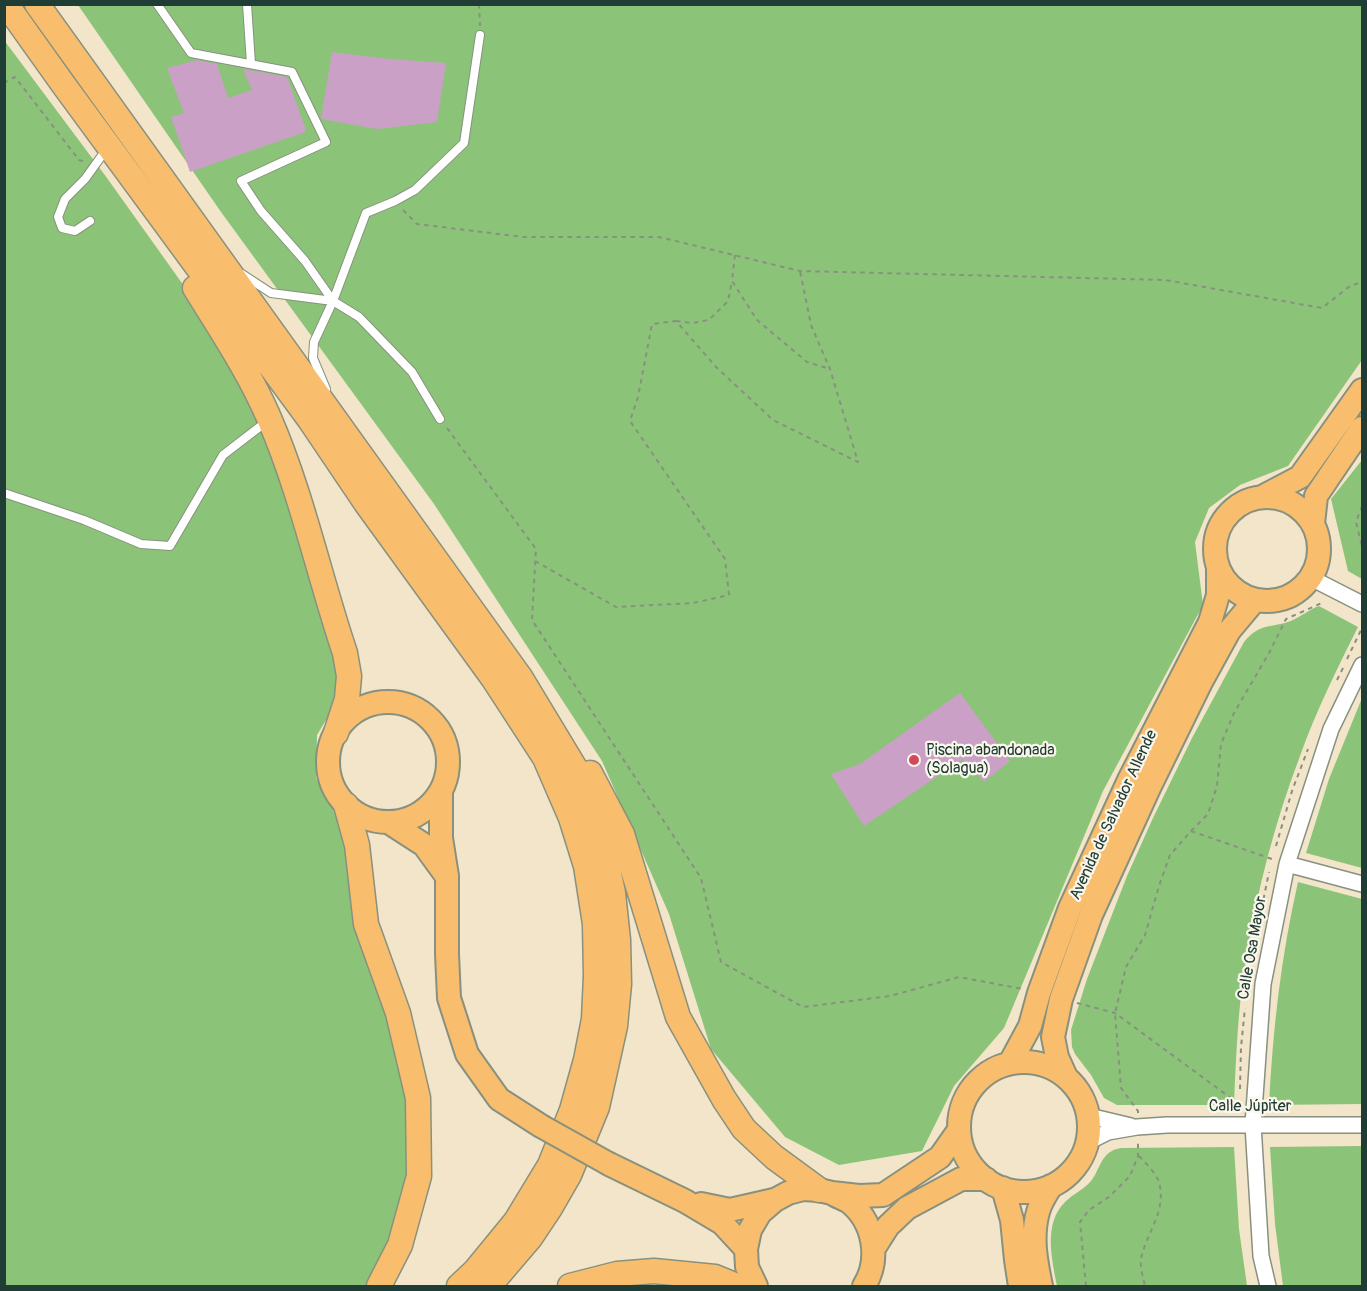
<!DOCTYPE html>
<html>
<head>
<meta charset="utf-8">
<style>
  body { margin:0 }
  #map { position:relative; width:1367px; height:1291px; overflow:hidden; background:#f2e5ca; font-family:Pangolin,sans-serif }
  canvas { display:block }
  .frame { position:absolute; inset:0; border:6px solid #1f3d34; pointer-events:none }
</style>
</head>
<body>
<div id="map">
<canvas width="1367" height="1291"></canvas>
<div class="frame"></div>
</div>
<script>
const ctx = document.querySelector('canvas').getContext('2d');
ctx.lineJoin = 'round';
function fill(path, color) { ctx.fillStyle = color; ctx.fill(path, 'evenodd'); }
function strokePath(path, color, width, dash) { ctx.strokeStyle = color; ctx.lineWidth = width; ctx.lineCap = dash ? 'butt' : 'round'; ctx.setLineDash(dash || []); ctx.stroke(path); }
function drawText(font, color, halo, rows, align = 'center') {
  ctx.font = font + ' Pangolin,sans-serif'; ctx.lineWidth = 4.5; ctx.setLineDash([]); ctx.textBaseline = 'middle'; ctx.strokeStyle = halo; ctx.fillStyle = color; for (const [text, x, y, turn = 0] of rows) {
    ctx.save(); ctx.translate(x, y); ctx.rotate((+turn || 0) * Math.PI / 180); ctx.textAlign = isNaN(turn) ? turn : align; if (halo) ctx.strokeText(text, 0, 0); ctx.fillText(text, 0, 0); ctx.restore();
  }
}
fill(new Path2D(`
  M 78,5 L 1362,5 L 1362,360 L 1288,466 L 1240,485 L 1209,508 L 1195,542 L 1203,605 L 1103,791 L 1004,1028 L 954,1086 L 922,1151 L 839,1165 L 785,1137 L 711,1049 L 669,914 L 602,761 L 434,504 L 221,212 Z
  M 4,40 L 107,178 L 214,328 L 259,411 L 342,677 L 337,702 L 317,735 L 316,778 L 350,842 L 407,1075 L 414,1137 L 397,1232 L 370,1286 L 5,1286 Z
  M 1362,460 L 1362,579 L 1348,571 L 1331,499 Z
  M 1319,606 L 1358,627 C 1337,669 1316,711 1300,756 C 1275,822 1257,890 1246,959 C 1238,1007 1236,1056 1234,1105 L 1117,1105 L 1104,1098 L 1091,1075 L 1075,1054 L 1072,1047 L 1071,1030 L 1087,979 L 1127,876 L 1153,818 L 1192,738 L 1244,642 C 1261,621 1273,629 1293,620 C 1302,616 1310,609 1319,606 Z
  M 1362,698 L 1362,868 L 1306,853 L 1329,779 Z
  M 1298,882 L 1362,899 L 1362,1104 L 1269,1105 C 1273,1027 1281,957 1298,882 Z
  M 1362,1146 L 1362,1286 L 1283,1286 L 1275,1224 L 1270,1147 Z
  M 1234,1147 L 1239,1229 L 1247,1286 L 1057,1286 C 1052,1259 1043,1224 1065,1202 C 1073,1194 1083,1190 1091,1181 C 1098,1173 1101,1156 1112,1151 C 1114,1149 1118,1149 1121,1148 Z`), '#8bc478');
fill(new Path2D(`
  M 332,52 L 390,59 L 446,63 L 437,122 L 377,129 L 321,119 Z
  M 197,60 L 217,64 L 228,98 L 252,90 L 243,69 L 287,77 L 305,127 L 305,132 L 190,172 L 171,117 L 184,113 L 167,68 Z
  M 960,693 L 1010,761 L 984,782 L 963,759 L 864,826 L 831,774 L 860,764 Z`), '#cba0c6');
const service = new Path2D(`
  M 157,4 L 191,53 L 292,72 L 326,142 L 241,181 L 261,211 L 305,261 L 333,301 L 359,317 L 412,372 L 440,419
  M 247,4 L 251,64
  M 90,221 L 75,231 L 62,228 L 58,217 L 65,199 L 85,179 L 103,154
  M 242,274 L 271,293 L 333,301 L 314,342 L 313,358 L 326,389
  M 333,301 L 366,213 L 395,201 L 415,190 L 464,143 L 480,35
  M 4,493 L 84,520 L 141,544 L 170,546 L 223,455 L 266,422`);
const minor = new Path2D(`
  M 1311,578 L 1362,604
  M 1287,864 L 1362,884
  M 1089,1116 L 1131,1126
  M 1088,1142 L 1108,1132 L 1137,1127 L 1167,1125 L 1362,1125
  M 1268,1286 L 1261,1256 L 1253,1125 L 1263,984 L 1287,864 L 1331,729 L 1362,665`);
const primary = new Path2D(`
  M1215 549a52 52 0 1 1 104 0a52 52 0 1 1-104 0Z
  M 1262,497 L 1300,477 L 1362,390
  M 1313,524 L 1316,496 L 1362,428
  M328 762a60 60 0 1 1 120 0a60 60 0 1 1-120 0Z
  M 441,792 L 441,838 L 447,876 L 447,954 L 449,998 L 467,1054 L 499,1099 L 541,1126
  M 390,823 L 424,845 L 445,874
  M959 1127a65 65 0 1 1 130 0a65 65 0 1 1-130 0Z
  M 1010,1063 L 1030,1026 L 1039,993 L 1070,908 L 1129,780 L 1210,622 L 1218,595 L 1218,569
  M 1066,1077 L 1057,1057 L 1053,1037 L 1061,999 L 1091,915 L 1149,788 L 1201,682 L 1229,631 L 1255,600
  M 609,1164 L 685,1201 L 722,1223 L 746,1249
  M 1003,1188 L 1012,1220 L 1016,1260 L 1020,1286
  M 835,1195 C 839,1197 844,1199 848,1201 C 874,1221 881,1259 864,1286
  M 701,1204 L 730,1210 L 774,1200
  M 874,1248 L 888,1226 L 907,1208 L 961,1179 L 986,1179
  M 756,1286 L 747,1267 L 746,1249 L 750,1230 L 760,1213 L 775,1200 L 788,1193 L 803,1189 L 819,1190 L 832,1193 L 859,1196 L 883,1195 L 940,1157 L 959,1130
  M 1041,1286 C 1036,1262 1031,1237 1038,1212 C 1040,1203 1046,1194 1051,1186`);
const trunk = new Path2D(`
  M 6,4 L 63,84 L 310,420 L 366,503 L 493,678 L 545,758 L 571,818 L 586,866 L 595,924 L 596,976 L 594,1019 L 586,1060 L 572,1110 L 550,1165 L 516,1221 L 475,1271 L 459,1286
  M 37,4 L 520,677 L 575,768 L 604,849 L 613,893 L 618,940 L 619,984 L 615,1026 L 597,1107 L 569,1175 L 550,1208 L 530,1238 L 489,1286
  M 195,288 C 221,330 249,372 269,418 C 302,494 319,576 345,653 L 349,676 L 347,699 L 336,733
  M 590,773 L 622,834 L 678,1017 L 724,1099 L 744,1129 L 774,1157 L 819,1190
  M 346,805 L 357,845 L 366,924 L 398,1013 L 418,1098 L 419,1176 L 400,1245 L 379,1286
  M 570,1286 L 617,1274 L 654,1271 L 715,1277 L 737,1286`);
strokePath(service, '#88917f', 10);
strokePath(minor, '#88917f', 18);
strokePath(primary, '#88917f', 26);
strokePath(trunk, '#88917f', 27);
strokePath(new Path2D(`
  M 479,4 L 480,26
  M 4,83 L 15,77 L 79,160 L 85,162
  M 403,210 L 417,224 L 523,237 L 659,237 L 800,271 L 1165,280 L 1322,308 L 1350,286 L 1362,282
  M 735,255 L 732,281 L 757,320 L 807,362 L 830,369
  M 676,321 L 692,323 L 709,320 L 728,301 L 732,281
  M 447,428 L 536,549 L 532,620 L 701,878 L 721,962 L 803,1007 L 890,996 L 959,977 L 1023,989
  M 1362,506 L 1356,522 L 1362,547
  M 535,561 L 616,607 L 693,603 L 729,595 L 725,559 L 630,421 L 638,397 L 652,324 L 676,321 L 716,367 L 773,420 L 858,462 L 830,369 L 811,325 L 800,271
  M 1347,659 L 1362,628
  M 1337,680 L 1345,664
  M 1191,831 L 1272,859
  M 1276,846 L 1292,791 L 1308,749
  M 1251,961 L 1269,872
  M 1077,1003 L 1115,1013 L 1239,1104
  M 1240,1089 L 1241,1047 L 1245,1008
  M 1138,1113 L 1138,1111 L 1121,1088 L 1115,1013 L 1126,967 L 1145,935 L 1159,886 L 1170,855 L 1191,831 L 1208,814 L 1217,786 L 1221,744 L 1234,713 L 1269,653 L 1286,619 L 1324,602
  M 1139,1156 C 1146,1164 1156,1173 1159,1182 C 1167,1212 1146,1233 1141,1259 C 1140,1268 1143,1277 1145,1286
  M 1086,1286 L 1080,1222 L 1089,1210 L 1109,1197 L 1130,1176 L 1138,1156 L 1138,1143`), '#88917f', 2, [4.5, 4.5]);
strokePath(service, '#fff', 8);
strokePath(minor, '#fff', 15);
strokePath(primary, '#f9be6d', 22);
strokePath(trunk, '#f9be6d', 24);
const primaryBridge = new Path2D(`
  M 541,1126 L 609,1164`);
strokePath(primaryBridge, '#88917f', 26, []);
strokePath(primaryBridge, '#f9be6d', 22);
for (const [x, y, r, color] of [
  [914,760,6,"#d1495b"]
]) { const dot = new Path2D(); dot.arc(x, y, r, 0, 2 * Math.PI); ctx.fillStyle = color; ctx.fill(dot); strokePath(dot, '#fbf7ec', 2); }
drawText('16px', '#1f3d34', '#fbf7ec', [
  ["Piscina abandonada",926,751],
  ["(Solagua)",926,769]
], 'left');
drawText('16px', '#1f3d34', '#fbf7ec', [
  ["Avenida de Salvador Allende",1114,815,-65],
  ["Calle Osa Mayor",1253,948,-80],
  ["Calle Júpiter",1250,1107]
]);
</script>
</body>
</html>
